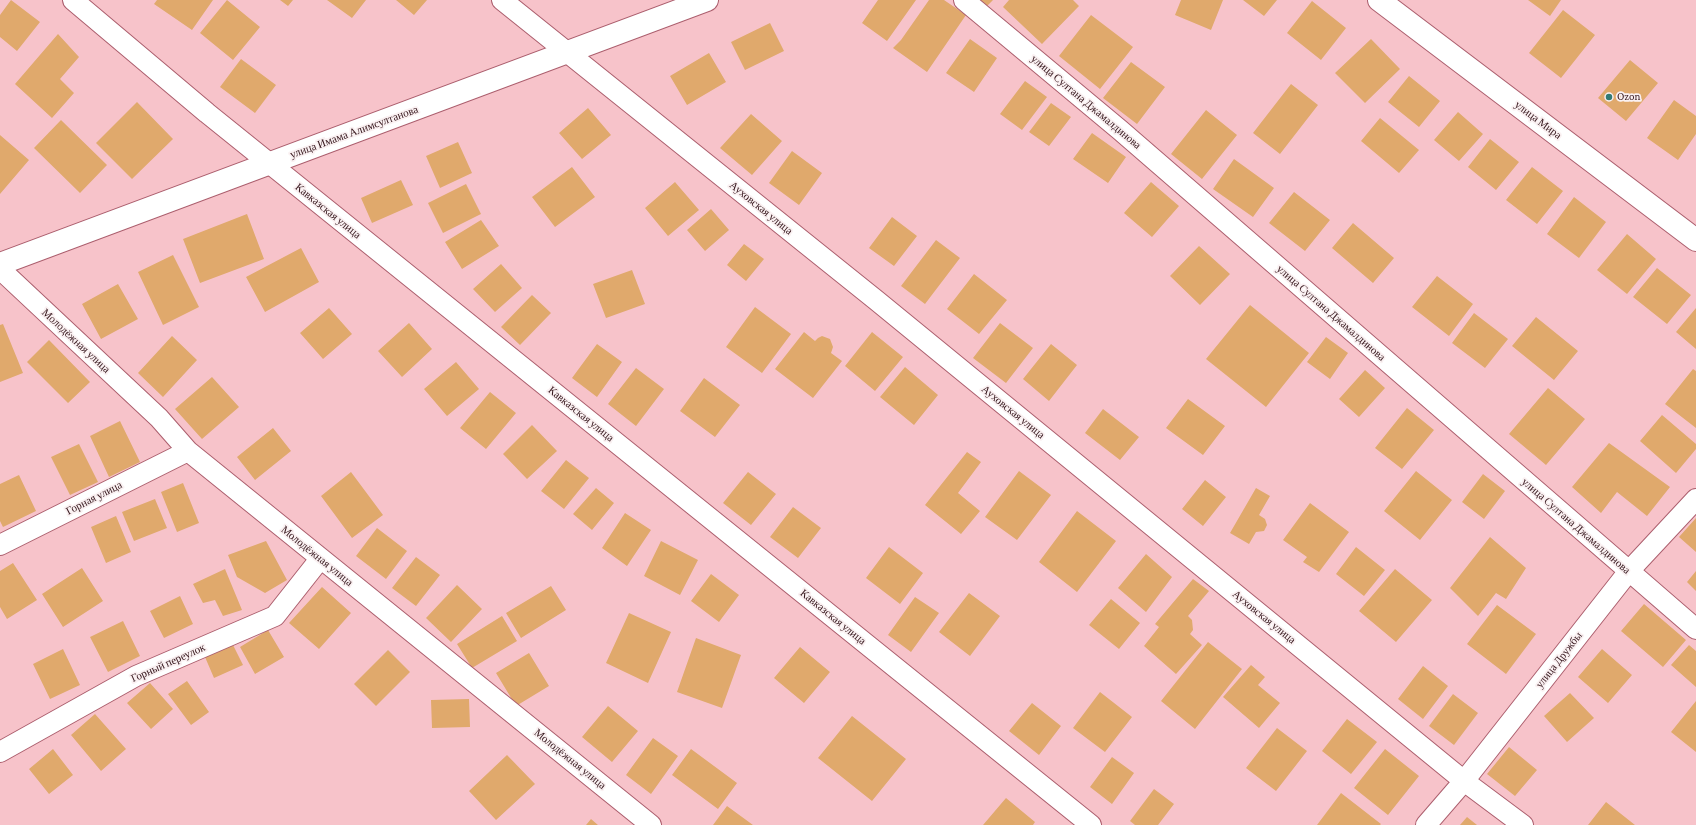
<!DOCTYPE html>
<html>
<head>
<meta charset="utf-8">
<style>
  body { margin:0 }
  canvas { display:block; background:#f7c3ca }
</style>
</head>
<body>
<canvas width="1696" height="825"></canvas>
<script>
const ctx = document.querySelector('canvas').getContext('2d');
ctx.lineJoin = 'round';
function fill(path, color) { ctx.fillStyle = color; ctx.fill(path, 'evenodd'); }
function strokePath(path, color, width, dash) { ctx.strokeStyle = color; ctx.lineWidth = width; ctx.lineCap = dash ? 'butt' : 'round'; ctx.setLineDash(dash || []); ctx.stroke(path); }
function drawText(font, color, halo, rows, align = 'center') {
  ctx.font = font + ' "Crimson Pro",serif'; ctx.lineWidth = 3.5; ctx.setLineDash([]); ctx.textBaseline = 'middle'; ctx.strokeStyle = halo; ctx.fillStyle = color; for (const [text, x, y, turn = 0] of rows) {
    ctx.save(); ctx.translate(x, y); ctx.rotate((+turn || 0) * Math.PI / 180); ctx.textAlign = isNaN(turn) ? turn : align; if (halo) ctx.strokeText(text, 0, 0); ctx.fillText(text, 0, 0); ctx.restore();
  }
}
fill(new Path2D(`
  M 11,0 L 40,22 L 17,51 L 0,37 L 0,15 Z
  M 157,0 L 213,0 L 192,30 L 154,4 Z
  M 227,0 L 260,27 L 233,60 L 200,33 Z
  M 280,0 L 293,0 L 288,6 Z
  M 327,0 L 366,0 L 352,18 Z
  M 396,0 L 427,0 L 414,15 Z
  M 878,0 L 916,0 L 887,41 L 862,23 Z
  M 929,0 L 944,0 L 966,15 L 927,72 L 893,48 L 901,40 Z
  M 978,0 L 993,0 L 986,7 Z
  M 1009,0 L 1073,0 L 1079,6 L 1042,44 L 1003,7 Z
  M 1181,0 L 1223,0 L 1211,30 L 1175,15 Z
  M 1243,0 L 1277,0 L 1264,16 Z
  M 1528,0 L 1561,0 L 1550,16 Z
  M 1312,1 L 1346,28 L 1321,60 L 1287,33 Z
  M 1563,10 L 1595,35 L 1561,78 L 1529,53 Z
  M 1091,15 L 1133,47 L 1100,89 L 1059,56 Z
  M 770,23 L 784,51 L 745,70 L 731,42 Z
  M 58,34 L 79,57 L 60,79 L 74,93 L 52,118 L 15,84 Z
  M 970,39 L 997,58 L 974,92 L 946,73 Z
  M 1371,39 L 1400,69 L 1365,103 L 1335,73 Z
  M 709,53 L 726,82 L 687,105 L 670,76 Z
  M 241,59 L 276,85 L 255,113 L 220,87 Z
  M 1630,60 L 1658,83 L 1626,121 L 1598,98 Z
  M 1131,62 L 1165,87 L 1137,124 L 1103,98 Z
  M 1409,76 L 1440,101 L 1419,127 L 1388,102 Z
  M 1025,81 L 1047,97 L 1022,130 L 1000,114 Z
  M 1291,84 L 1318,105 L 1280,154 L 1253,133 Z
  M 1674,100 L 1696,116 L 1696,134 L 1678,160 L 1647,138 Z
  M 137,102 L 173,139 L 132,179 L 96,143 Z
  M 1051,103 L 1071,117 L 1049,146 L 1029,132 Z
  M 588,108 L 611,135 L 582,159 L 559,133 Z
  M 1206,110 L 1237,135 L 1202,179 L 1171,154 Z
  M 1458,112 L 1483,134 L 1459,161 L 1434,140 Z
  M 751,114 L 782,141 L 752,175 L 720,148 Z
  M 1380,118 L 1419,150 L 1399,173 L 1361,141 Z
  M 61,120 L 107,165 L 80,193 L 34,148 Z
  M 1092,133 L 1126,157 L 1108,183 L 1073,159 Z
  M 0,135 L 29,160 L 0,194 Z
  M 1490,139 L 1519,162 L 1496,190 L 1468,167 Z
  M 458,142 L 472,173 L 440,188 L 426,156 Z
  M 792,151 L 822,173 L 799,205 L 769,183 Z
  M 1234,159 L 1274,188 L 1253,217 L 1213,189 Z
  M 572,167 L 595,197 L 555,227 L 532,197 Z
  M 1532,167 L 1563,191 L 1537,224 L 1506,200 Z
  M 401,180 L 413,205 L 372,223 L 361,198 Z
  M 675,182 L 699,210 L 668,236 L 645,208 Z
  M 1151,182 L 1179,206 L 1152,237 L 1124,213 Z
  M 466,184 L 481,214 L 443,233 L 428,203 Z
  M 1294,192 L 1330,220 L 1305,251 L 1269,223 Z
  M 1574,197 L 1606,222 L 1579,258 L 1547,234 Z
  M 711,209 L 729,230 L 705,251 L 687,230 Z
  M 247,214 L 264,259 L 200,283 L 183,239 Z
  M 892,217 L 917,236 L 894,266 L 869,248 Z
  M 481,220 L 499,246 L 462,269 L 445,242 Z
  M 1353,223 L 1394,258 L 1373,283 L 1332,248 Z
  M 1627,234 L 1656,259 L 1627,294 L 1597,270 Z
  M 936,240 L 960,258 L 925,304 L 901,286 Z
  M 744,244 L 764,259 L 746,281 L 727,265 Z
  M 1199,246 L 1230,274 L 1200,305 L 1170,276 Z
  M 301,248 L 319,282 L 265,312 L 246,277 Z
  M 173,255 L 199,307 L 163,325 L 138,272 Z
  M 501,264 L 522,288 L 495,312 L 473,289 Z
  M 1657,268 L 1691,295 L 1667,324 L 1633,297 Z
  M 632,270 L 645,304 L 606,318 L 593,284 Z
  M 974,274 L 1007,300 L 979,334 L 947,309 Z
  M 1437,276 L 1473,304 L 1449,336 L 1412,307 Z
  M 118,284 L 138,319 L 101,339 L 82,304 Z
  M 532,295 L 551,313 L 520,345 L 501,327 Z
  M 1250,305 L 1309,353 L 1266,407 L 1206,359 Z
  M 755,307 L 791,334 L 762,373 L 726,347 Z
  M 329,308 L 352,334 L 323,359 L 300,333 Z
  M 1696,308 L 1696,349 L 1676,332 Z
  M 1474,313 L 1508,339 L 1485,368 L 1452,343 Z
  M 1536,317 L 1578,351 L 1554,380 L 1512,346 Z
  M 409,323 L 432,349 L 402,377 L 378,351 Z
  M 1000,323 L 1033,348 L 1006,383 L 973,358 Z
  M 3,324 L 23,373 L 0,382 L 0,325 Z
  M 804,332 L 815,341 L 818,338 L 822,336 L 830,339 L 833,347 L 831,353 L 842,361 L 813,398 L 775,369 Z
  M 872,332 L 903,357 L 875,391 L 845,366 Z
  M 172,336 L 197,360 L 163,397 L 138,373 Z
  M 1326,337 L 1348,353 L 1330,379 L 1307,362 Z
  M 49,340 L 90,382 L 68,403 L 27,362 Z
  M 597,344 L 622,362 L 597,397 L 572,378 Z
  M 1051,344 L 1077,365 L 1049,401 L 1023,379 Z
  M 456,362 L 479,389 L 447,416 L 424,389 Z
  M 905,367 L 938,395 L 914,425 L 880,397 Z
  M 636,368 L 664,389 L 636,426 L 608,404 Z
  M 1693,369 L 1696,371 L 1696,428 L 1665,404 Z
  M 1365,370 L 1385,388 L 1359,417 L 1339,399 Z
  M 212,377 L 239,407 L 202,439 L 175,409 Z
  M 704,378 L 740,405 L 715,437 L 680,411 Z
  M 1548,388 L 1585,419 L 1546,465 L 1509,434 Z
  M 490,392 L 516,413 L 486,449 L 460,428 Z
  M 1188,399 L 1225,426 L 1203,455 L 1166,428 Z
  M 1407,408 L 1434,430 L 1402,469 L 1375,448 Z
  M 1103,409 L 1139,437 L 1120,460 L 1085,433 Z
  M 1662,415 L 1696,444 L 1696,449 L 1676,473 L 1640,441 Z
  M 120,421 L 140,462 L 109,477 L 90,436 Z
  M 532,425 L 557,451 L 527,479 L 503,454 Z
  M 273,428 L 291,451 L 255,480 L 237,457 Z
  M 1609,443 L 1670,487 L 1647,516 L 1617,492 L 1601,513 L 1572,487 Z
  M 79,444 L 98,482 L 70,495 L 51,457 Z
  M 967,452 L 981,462 L 958,493 L 980,511 L 961,534 L 925,505 Z
  M 566,460 L 589,478 L 564,509 L 541,491 Z
  M 1019,471 L 1051,495 L 1017,540 L 985,517 Z
  M 1416,471 L 1452,500 L 1420,540 L 1384,511 Z
  M 351,472 L 383,515 L 352,538 L 321,496 Z
  M 748,472 L 776,494 L 751,525 L 723,503 Z
  M 1483,474 L 1505,491 L 1484,519 L 1462,502 Z
  M 19,475 L 36,511 L 3,527 L 0,521 L 0,484 Z
  M 1205,480 L 1226,497 L 1203,526 L 1182,509 Z
  M 183,483 L 199,523 L 177,532 L 161,492 Z
  M 596,488 L 614,503 L 592,530 L 573,514 Z
  M 1256,488 L 1270,496 L 1259,515 L 1265,519 L 1267,525 L 1264,531 L 1256,532 L 1249,544 L 1230,533 Z
  M 155,499 L 167,528 L 134,541 L 122,512 Z
  M 1310,503 L 1349,532 L 1319,572 L 1303,562 L 1307,557 L 1283,540 Z
  M 793,507 L 821,528 L 798,558 L 770,537 Z
  M 1077,511 L 1116,541 L 1077,592 L 1039,562 Z
  M 625,513 L 651,530 L 627,566 L 602,548 Z
  M 116,516 L 131,552 L 106,563 L 91,527 Z
  M 1696,518 L 1696,552 L 1679,537 Z
  M 377,528 L 407,551 L 386,579 L 356,556 Z
  M 1490,537 L 1526,568 L 1506,599 L 1496,593 L 1478,616 L 1450,588 Z
  M 266,541 L 287,580 L 265,593 L 237,577 L 228,555 Z
  M 661,541 L 698,560 L 680,595 L 644,576 Z
  M 889,547 L 923,573 L 900,604 L 866,578 Z
  M 1356,547 L 1385,570 L 1364,596 L 1336,574 Z
  M 1146,554 L 1172,577 L 1146,612 L 1118,588 Z
  M 416,557 L 440,575 L 416,606 L 392,588 Z
  M 13,563 L 37,600 L 7,619 L 0,607 L 0,571 Z
  M 82,568 L 103,601 L 63,627 L 42,594 Z
  M 225,569 L 242,610 L 223,616 L 215,600 L 203,603 L 193,584 Z
  M 1395,569 L 1432,600 L 1396,642 L 1359,611 Z
  M 1696,571 L 1696,591 L 1687,582 Z
  M 711,574 L 739,595 L 719,622 L 691,601 Z
  M 1193,579 L 1209,591 L 1188,616 L 1192,620 L 1193,630 L 1190,634 L 1202,645 L 1176,674 L 1144,646 L 1159,627 L 1155,624 Z
  M 457,585 L 482,609 L 451,642 L 426,618 Z
  M 551,586 L 566,610 L 521,638 L 506,613 Z
  M 322,587 L 351,613 L 319,649 L 289,623 Z
  M 969,593 L 1000,616 L 970,656 L 939,632 Z
  M 180,596 L 193,624 L 164,638 L 150,611 Z
  M 915,597 L 939,613 L 911,652 L 888,635 Z
  M 1111,599 L 1140,623 L 1119,649 L 1089,625 Z
  M 1644,604 L 1686,640 L 1663,667 L 1621,631 Z
  M 1497,605 L 1536,634 L 1506,674 L 1467,644 Z
  M 629,613 L 671,632 L 648,683 L 606,663 Z
  M 502,616 L 517,641 L 472,668 L 457,644 Z
  M 123,621 L 140,656 L 108,672 L 90,637 Z
  M 268,630 L 284,657 L 255,674 L 240,647 Z
  M 696,638 L 741,655 L 722,708 L 677,692 Z
  M 1208,642 L 1242,669 L 1195,729 L 1161,701 Z
  M 233,645 L 243,665 L 214,678 L 205,657 Z
  M 1689,645 L 1696,651 L 1696,687 L 1671,665 Z
  M 800,647 L 830,672 L 804,703 L 774,678 Z
  M 63,649 L 80,685 L 50,699 L 33,664 Z
  M 1602,649 L 1632,675 L 1608,703 L 1578,677 Z
  M 388,650 L 410,672 L 376,706 L 354,684 Z
  M 529,653 L 549,686 L 516,706 L 496,673 Z
  M 1251,665 L 1265,677 L 1258,685 L 1280,703 L 1259,728 L 1223,697 Z
  M 1423,666 L 1448,686 L 1423,719 L 1398,699 Z
  M 187,681 L 209,712 L 191,725 L 168,694 Z
  M 150,683 L 173,709 L 151,729 L 127,703 Z
  M 1100,692 L 1132,717 L 1105,752 L 1073,728 Z
  M 1570,693 L 1594,718 L 1567,742 L 1544,716 Z
  M 1453,694 L 1478,713 L 1454,745 L 1429,726 Z
  M 469,699 L 470,727 L 432,728 L 431,700 Z
  M 1696,701 L 1696,752 L 1671,732 Z
  M 1032,703 L 1061,726 L 1039,755 L 1009,731 Z
  M 608,706 L 638,731 L 612,762 L 582,737 Z
  M 95,714 L 126,749 L 101,771 L 71,735 Z
  M 852,716 L 906,759 L 872,801 L 818,758 Z
  M 1347,719 L 1377,742 L 1351,774 L 1322,751 Z
  M 1277,728 L 1307,751 L 1276,791 L 1246,768 Z
  M 653,738 L 678,756 L 651,794 L 626,775 Z
  M 1509,747 L 1537,770 L 1515,796 L 1487,774 Z
  M 53,749 L 73,775 L 49,794 L 29,769 Z
  M 691,749 L 737,783 L 718,809 L 672,775 Z
  M 1385,749 L 1419,776 L 1388,815 L 1354,788 Z
  M 507,755 L 535,784 L 496,820 L 469,791 Z
  M 1112,757 L 1134,773 L 1112,804 L 1090,787 Z
  M 1154,789 L 1174,804 L 1158,825 L 1135,825 L 1130,821 Z
  M 1341,793 L 1381,824 L 1380,825 L 1317,825 Z
  M 1006,798 L 1035,822 L 1033,825 L 983,825 Z
  M 1606,802 L 1635,825 L 1588,825 Z
  M 727,806 L 753,825 L 713,825 Z
  M 1467,817 L 1477,825 L 1460,825 Z
  M 591,819 L 598,825 L 586,825 Z`), '#e0a96c');
const street = new Path2D(`
  M 73,0 L 207,113 L 1091,825
  M 502,0 L 876,300 L 1464,781 L 1523,825
  M 964,0 L 1120,130 L 1696,629
  M 0,269 L 159,418 L 188,451 L 651,825
  M 0,545 L 188,451
  M 0,752 L 136,676 L 275,616 L 320,559
  M 1426,825 L 1464,781 L 1629,571 L 1696,499`);
const secondary = new Path2D(`
  M 1379,0 L 1696,240
  M 0,264 L 707,0`);
strokePath(street, '#ac5f6e', 22);
strokePath(secondary, '#ac5f6e', 24);
strokePath(street, '#fff', 20);
strokePath(secondary, '#fff', 22);
for (const [x, y, r, color] of [
  [1609,97,4,"#337b75"]
]) { const dot = new Path2D(); dot.arc(x, y, r, 0, 2 * Math.PI); ctx.fillStyle = color; ctx.fill(dot); strokePath(dot, '#faf1f2', 1.5); }
drawText('11px', '#35161c', '#faf1f2', [
  ["Ozon",1617,97]
], 'left');
drawText('11px', '#35161c', '#faf1f2', [
  ["улица Султана Джамалдинова",1086,102,40],
  ["улица Мира",1538,120,37],
  ["улица Имама Алимсултанова",354,132,-20],
  ["Ауховская улица",761,208,39],
  ["Кавказская улица",328,211,39],
  ["улица Султана Джамалдинова",1331,313,41],
  ["Молодёжная улица",76,341,43],
  ["Ауховская улица",1013,412,39],
  ["Кавказская улица",581,414,39],
  ["Горная улица",94,498,-27],
  ["улица Султана Джамалдинова",1576,526,41],
  ["Молодёжная улица",317,556,39],
  ["Кавказская улица",833,617,39],
  ["Ауховская улица",1264,617,39],
  ["улица Дружбы",1559,660,-52],
  ["Горный переулок",168,663,-24],
  ["Молодёжная улица",570,759,39]
]);
</script>
</body>
</html>
